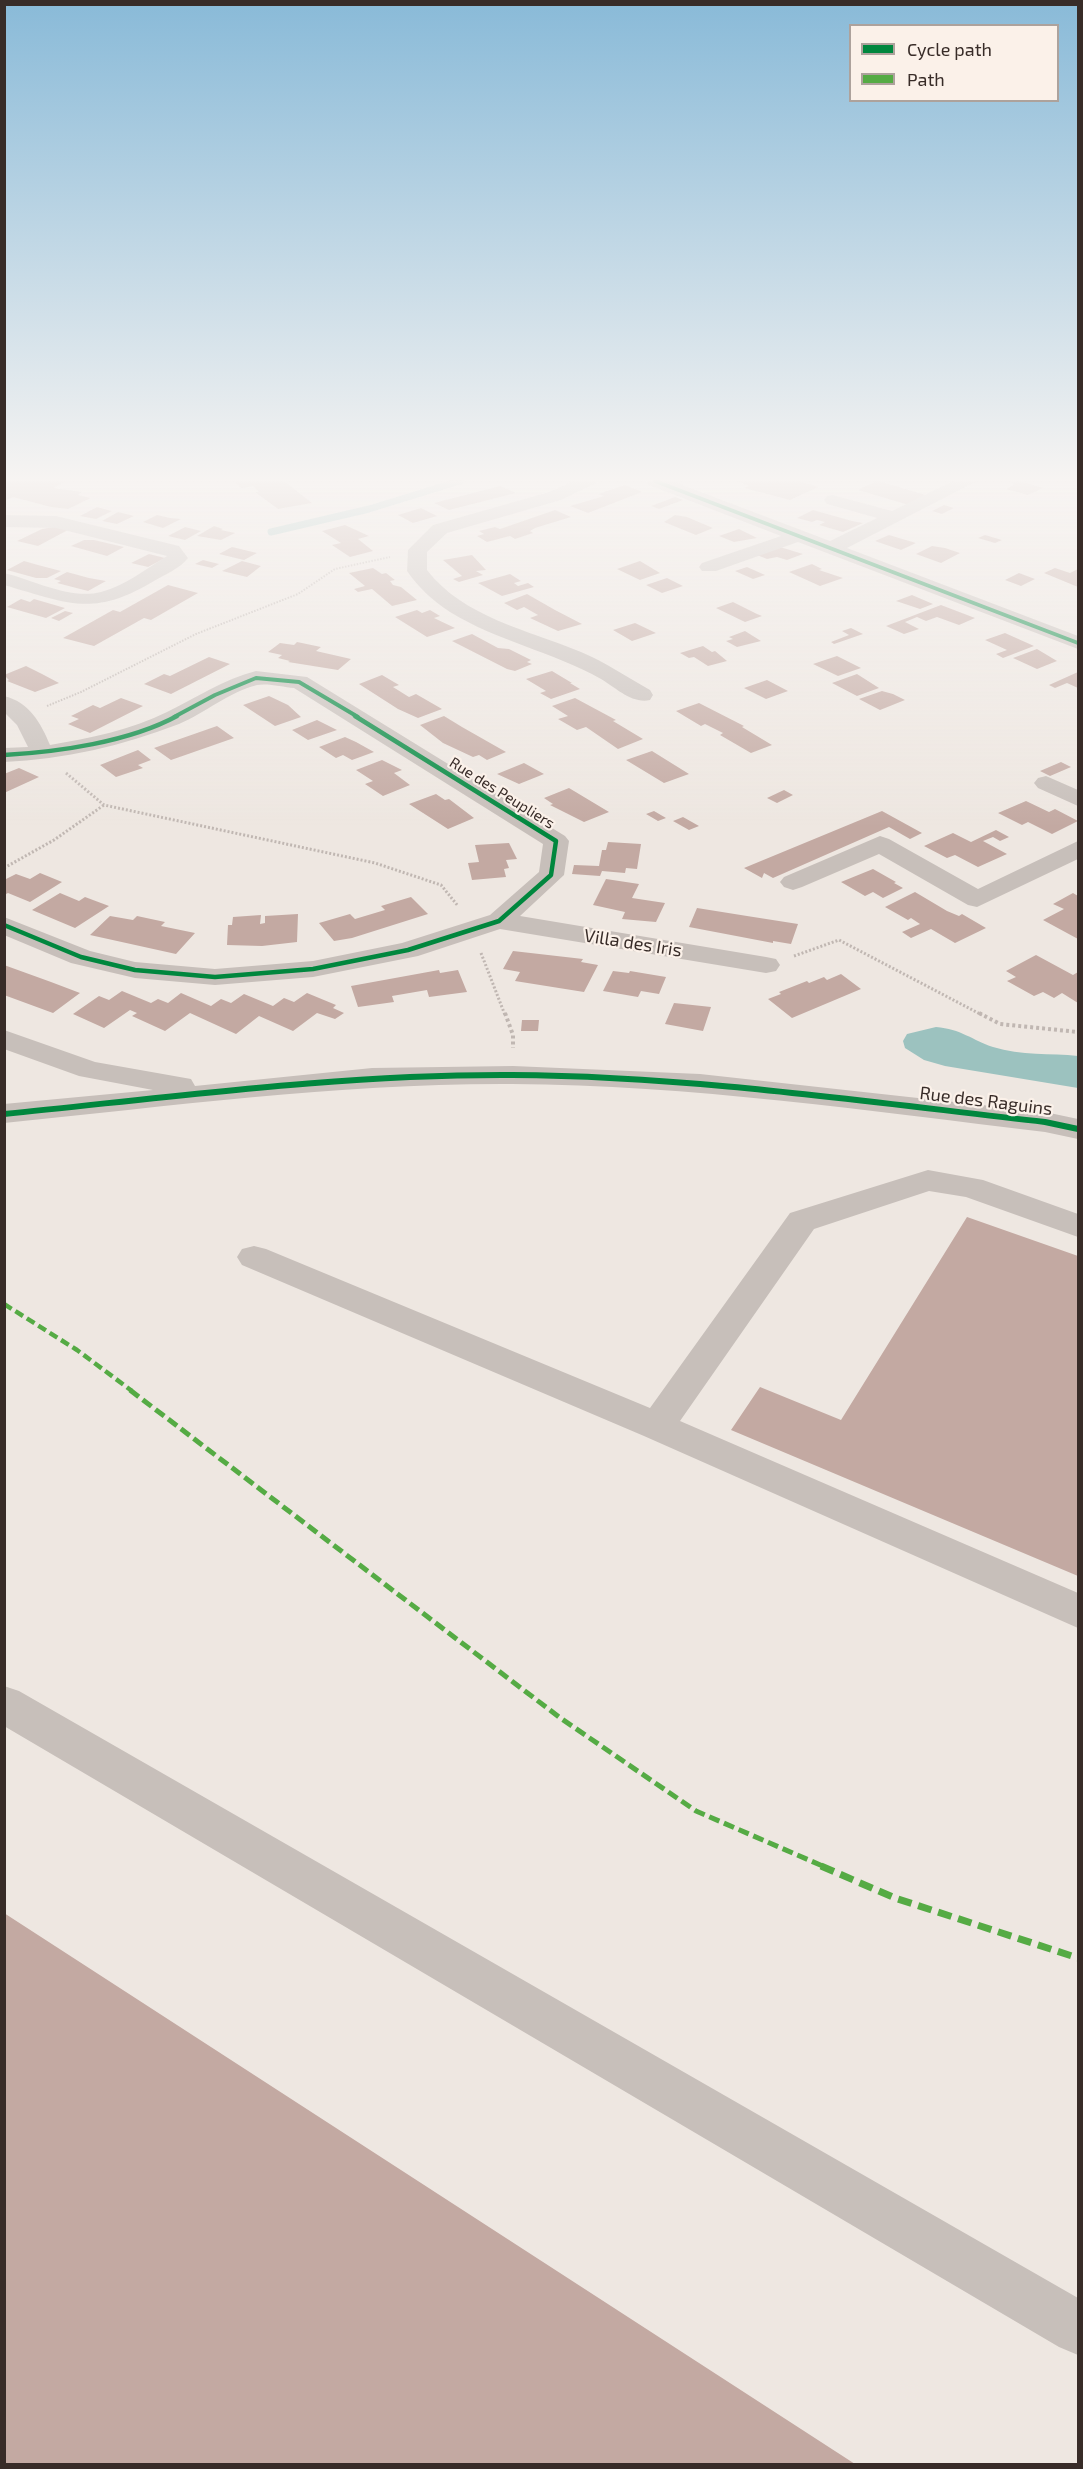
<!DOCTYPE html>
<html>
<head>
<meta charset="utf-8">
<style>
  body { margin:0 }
  #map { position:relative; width:1083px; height:2469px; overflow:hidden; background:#eee7e1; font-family:"Exo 2",sans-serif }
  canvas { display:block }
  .frame { position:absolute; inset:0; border:6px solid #382c28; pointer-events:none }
  .legend { position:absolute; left:849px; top:24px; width:210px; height:78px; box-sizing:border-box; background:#fbf1e9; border:2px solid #ada29c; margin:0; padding:8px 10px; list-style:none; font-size:18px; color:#382c28 }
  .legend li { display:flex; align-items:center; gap:12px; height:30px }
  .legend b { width:30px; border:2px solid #ada29c }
</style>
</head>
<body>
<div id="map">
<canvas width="1083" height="2469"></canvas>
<div class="frame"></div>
<ul class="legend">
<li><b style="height:8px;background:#00873e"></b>Cycle path</li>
<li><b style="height:8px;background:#55ab44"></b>Path</li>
</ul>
</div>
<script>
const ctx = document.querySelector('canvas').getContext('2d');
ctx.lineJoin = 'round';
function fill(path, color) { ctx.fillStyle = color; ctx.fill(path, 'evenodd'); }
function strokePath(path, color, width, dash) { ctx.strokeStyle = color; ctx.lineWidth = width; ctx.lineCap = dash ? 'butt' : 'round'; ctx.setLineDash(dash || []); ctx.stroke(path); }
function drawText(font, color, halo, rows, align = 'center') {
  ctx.font = font + ' "Exo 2",sans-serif'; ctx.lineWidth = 4.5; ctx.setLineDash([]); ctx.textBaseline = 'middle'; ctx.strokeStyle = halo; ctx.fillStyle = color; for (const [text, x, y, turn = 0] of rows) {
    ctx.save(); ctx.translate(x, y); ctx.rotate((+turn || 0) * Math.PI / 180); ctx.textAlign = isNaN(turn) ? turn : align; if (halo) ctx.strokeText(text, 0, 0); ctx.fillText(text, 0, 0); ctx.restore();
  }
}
fill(new Path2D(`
  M 936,1027 C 961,1029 972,1040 993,1047 C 1021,1056 1051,1053 1078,1056 L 1078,1088 L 945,1066 L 924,1060 L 905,1048 L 903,1041 L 907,1034 Z`), '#9cc2bf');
strokePath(new Path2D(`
  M 271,532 L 369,509 L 460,481`), '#9cc2bf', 7);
fill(new Path2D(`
  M 4,481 L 66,481 L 53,488 L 82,492 L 78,495 L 91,498 L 68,509 L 51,507 L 13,497 L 4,501 Z
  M 234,481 L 284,481 L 312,503 L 278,509 L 255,492 L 259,492 L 253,486 L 241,488 Z
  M 738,481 L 799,481 L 818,487 L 790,500 L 744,488 L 749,486 Z
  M 876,481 L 879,481 L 932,497 L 912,506 L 858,490 Z
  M 1015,481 L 1020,481 L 1043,488 L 1028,495 L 1006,489 L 1015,484 L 1012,483 Z
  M 625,485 L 642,492 L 588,513 L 570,506 L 604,496 L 598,494 Z
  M 500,486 L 516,493 L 449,510 L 434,503 Z
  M 675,497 L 683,500 L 659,509 L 651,506 Z
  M 944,505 L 954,508 L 942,514 L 932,511 Z
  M 97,507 L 112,511 L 96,519 L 80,516 Z
  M 421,508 L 437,516 L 413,523 L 398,515 Z
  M 555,510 L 571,517 L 535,528 L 530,531 L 533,533 L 515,539 L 510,536 L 487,542 L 477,536 L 484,534 L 479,531 L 495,527 L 500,529 Z
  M 813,510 L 852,521 L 863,523 L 843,532 L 819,525 L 825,522 L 817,520 L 812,522 L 797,518 Z
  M 118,512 L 134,516 L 117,524 L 102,521 Z
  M 157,515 L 170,518 L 181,519 L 163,528 L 143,522 Z
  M 675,515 L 687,517 L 713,528 L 696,535 L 664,522 Z
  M 345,525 L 369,536 L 358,539 L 373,551 L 350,557 L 332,545 L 341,543 L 322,531 Z
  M 214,526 L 223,529 L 221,530 L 235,533 L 221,540 L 197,536 Z
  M 53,527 L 68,530 L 38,546 L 17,541 L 42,529 Z
  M 185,527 L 201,531 L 185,540 L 168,536 Z
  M 739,529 L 757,538 L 734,542 L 719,536 Z
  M 889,535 L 916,543 L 901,550 L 875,541 Z
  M 985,535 L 1002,540 L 995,543 L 978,538 Z
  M 84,540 L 94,540 L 124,547 L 107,556 L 71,546 Z
  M 932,546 L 945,548 L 960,553 L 941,563 L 916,554 Z
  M 232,547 L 257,553 L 244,560 L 219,554 Z
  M 780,547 L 803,554 L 787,560 L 777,557 L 767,559 L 757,555 Z
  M 149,554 L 165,558 L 148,567 L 131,563 Z
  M 472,555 L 486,570 L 476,571 L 483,575 L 459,582 L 453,579 L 462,576 L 443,560 Z
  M 203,560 L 219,564 L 212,568 L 195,564 Z
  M 24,561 L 38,565 L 61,571 L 47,578 L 36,578 L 7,570 Z
  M 242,561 L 261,566 L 247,577 L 222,571 Z
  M 640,561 L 660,573 L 640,580 L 617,569 Z
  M 812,564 L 822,569 L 819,570 L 843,578 L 820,586 L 789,572 Z
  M 747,567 L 765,575 L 753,579 L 735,571 Z
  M 373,568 L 382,574 L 386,573 L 395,580 L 390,581 L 393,585 L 401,587 L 417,600 L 392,606 L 372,589 L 358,592 L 354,589 L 365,586 L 349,573 Z
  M 1055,568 L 1070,573 L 1078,569 L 1078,587 L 1044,573 Z
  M 67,572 L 89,578 L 106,581 L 88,591 L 57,583 L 61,581 L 54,579 Z
  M 1019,573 L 1035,579 L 1021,586 L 1005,580 Z
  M 510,574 L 521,581 L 514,583 L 518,586 L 528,583 L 534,587 L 502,596 L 478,583 Z
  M 667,578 L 683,586 L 662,593 L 646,585 Z
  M 168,585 L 198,593 L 151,620 L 144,618 L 94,646 L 63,638 L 113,610 L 120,612 Z
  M 527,594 L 555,610 L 582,624 L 558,631 L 530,618 L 538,615 L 524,607 L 517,610 L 504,603 Z
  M 912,595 L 933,604 L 920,609 L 896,601 Z
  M 21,599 L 30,602 L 34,599 L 65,608 L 46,618 L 7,607 Z
  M 733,602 L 757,614 L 762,616 L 745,622 L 716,608 Z
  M 941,605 L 975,618 L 959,625 L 937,617 L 926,621 L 917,617 L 905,622 L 919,629 L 904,634 L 886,626 Z
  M 417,610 L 422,613 L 430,610 L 440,616 L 434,618 L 455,628 L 427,637 L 395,617 Z
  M 65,611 L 73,613 L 59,621 L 51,618 Z
  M 635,623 L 656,633 L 632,641 L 613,630 Z
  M 851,628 L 863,634 L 834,644 L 831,642 L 849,635 L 842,631 Z
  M 745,631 L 761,641 L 737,647 L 726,641 L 733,639 L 729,637 Z
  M 1005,633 L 1034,646 L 1003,658 L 996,654 L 1007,650 L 985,640 Z
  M 472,634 L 498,648 L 509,649 L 531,660 L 527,662 L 532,664 L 515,671 L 507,669 L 452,641 Z
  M 297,642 L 321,647 L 316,651 L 351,659 L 338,670 L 288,662 L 290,661 L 278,658 L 282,655 L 268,652 L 280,643 L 294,645 Z
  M 703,646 L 712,652 L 715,651 L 727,661 L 708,666 L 694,657 L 689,658 L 680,653 Z
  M 1037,649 L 1057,661 L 1037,669 L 1013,658 Z
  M 837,656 L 861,668 L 838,676 L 813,664 Z
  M 209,657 L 230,664 L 171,694 L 144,684 L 164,674 L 170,676 Z
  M 26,666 L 42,674 L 59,683 L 35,692 L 7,681 L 9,680 L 4,675 Z
  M 552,671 L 572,683 L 570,683 L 580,689 L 551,699 L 540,693 L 546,691 L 526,679 Z
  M 1078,672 L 1078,688 L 1067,683 L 1055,688 L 1049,685 Z
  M 857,674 L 879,688 L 857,696 L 832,683 Z
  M 382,675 L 399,685 L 393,687 L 409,697 L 416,694 L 442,709 L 418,718 L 398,709 L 359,684 Z
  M 767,680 L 788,691 L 766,699 L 744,688 Z
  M 882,691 L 893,694 L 905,700 L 880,710 L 859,699 Z
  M 269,696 L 288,705 L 301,717 L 275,726 L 243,705 Z
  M 121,698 L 143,706 L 90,733 L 68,724 L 79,719 L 71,716 L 93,705 L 100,708 Z
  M 575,698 L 616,720 L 613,721 L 643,739 L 618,749 L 586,727 L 577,730 L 558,719 L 568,716 L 552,706 Z
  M 699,703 L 744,726 L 742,727 L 772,745 L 751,753 L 720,735 L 723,733 L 705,724 L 701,726 L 676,711 Z
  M 444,716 L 462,727 L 506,752 L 487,760 L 479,755 L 473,757 L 443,743 L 420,725 Z
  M 317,720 L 337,730 L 308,740 L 292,730 Z
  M 217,726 L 234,738 L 171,760 L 154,748 Z
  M 345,737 L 356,742 L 374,752 L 352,760 L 343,755 L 336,758 L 319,747 Z
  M 138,750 L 151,760 L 138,765 L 143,768 L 116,777 L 100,765 Z
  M 652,751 L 689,774 L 664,783 L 626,760 Z
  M 382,760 L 402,770 L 394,773 L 410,785 L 383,796 L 365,784 L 373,781 L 356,770 Z
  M 1061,762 L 1071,767 L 1050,776 L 1040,771 Z
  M 524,763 L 544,774 L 519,784 L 497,774 Z
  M 19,768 L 39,777 L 4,793 L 4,774 Z
  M 569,788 L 609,812 L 584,822 L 550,805 L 553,804 L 544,798 Z
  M 784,790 L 793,795 L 777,803 L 767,798 Z
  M 436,794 L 445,800 L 449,799 L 474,818 L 448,829 L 409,804 Z
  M 1026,801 L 1049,812 L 1055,809 L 1078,821 L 1052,834 L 1028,822 L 1022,825 L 998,813 Z
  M 654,811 L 666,818 L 658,821 L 646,814 Z
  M 882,811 L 922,833 L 910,839 L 889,827 L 773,878 L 764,873 L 762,878 L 744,868 Z
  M 683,817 L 699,826 L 689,830 L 673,821 Z
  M 996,830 L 1009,837 L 1000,841 L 993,837 L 983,841 L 1007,854 L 978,867 L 955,855 L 947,858 L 924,846 L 953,833 L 971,842 Z
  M 608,842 L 641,844 L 637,869 L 626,868 L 625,873 L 602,871 L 600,876 L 572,874 L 574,865 L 599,866 L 602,850 L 606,850 Z
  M 509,843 L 517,859 L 506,860 L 509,868 L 504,869 L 506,877 L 472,880 L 468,863 L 479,862 L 475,845 Z
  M 873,869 L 896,882 L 894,883 L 903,888 L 883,898 L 873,892 L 865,896 L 841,882 Z
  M 40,873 L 62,882 L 30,902 L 8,893 L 4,895 L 4,880 L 16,874 L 30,879 Z
  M 606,879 L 639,884 L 632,898 L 665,903 L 656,922 L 622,919 L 625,912 L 593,905 Z
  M 915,892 L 947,911 L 959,916 L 962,914 L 986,928 L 955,943 L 931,929 L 911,938 L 902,932 L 920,924 L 911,918 L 908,920 L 885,907 Z
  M 60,893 L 79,901 L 85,897 L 109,906 L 75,928 L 32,910 Z
  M 1073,893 L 1078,896 L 1078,939 L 1043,920 L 1064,909 L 1053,904 Z
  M 411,897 L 428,914 L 352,938 L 334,941 L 319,923 L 350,914 L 355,919 L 385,910 L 381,906 Z
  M 697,908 L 747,916 L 798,924 L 791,944 L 773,941 L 773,943 L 689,927 Z
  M 298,914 L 297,942 L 262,946 L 227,945 L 228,925 L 232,925 L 233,917 L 261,915 L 260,924 L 265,923 L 265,916 Z
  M 110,916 L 133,920 L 137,916 L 165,922 L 161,926 L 195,933 L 176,954 L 90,935 Z
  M 513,951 L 583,959 L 581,962 L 598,965 L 584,992 L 515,981 L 520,972 L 503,969 Z
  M 1036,955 L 1073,975 L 1078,972 L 1078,1003 L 1062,993 L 1054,998 L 1043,992 L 1034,996 L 1007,981 L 1016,977 L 1006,971 Z
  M 4,965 L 51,982 L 80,993 L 53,1013 L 4,995 Z
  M 439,970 L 440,973 L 458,970 L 467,992 L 429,997 L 427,990 L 392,996 L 394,1002 L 358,1007 L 351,986 Z
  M 613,971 L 629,973 L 630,971 L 666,977 L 659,994 L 641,991 L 638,997 L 603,991 Z
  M 841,974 L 861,989 L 792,1018 L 768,999 L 781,994 L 779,992 L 807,981 L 809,983 L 824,977 L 827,980 Z
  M 122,991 L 151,1003 L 158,999 L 168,1003 L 181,993 L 211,1006 L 221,999 L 231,1003 L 244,994 L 273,1006 L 284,998 L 294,1002 L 307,993 L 336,1005 L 333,1008 L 344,1013 L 335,1019 L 317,1013 L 293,1031 L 259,1016 L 236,1034 L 190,1013 L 165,1031 L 132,1016 L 137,1013 L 130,1010 L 104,1028 L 73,1014 L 99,996 L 109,1000 Z
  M 674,1003 L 711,1007 L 703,1031 L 665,1024 Z
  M 522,1020 L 539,1020 L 538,1031 L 521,1031 Z
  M 967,1217 L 1078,1256 L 1078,1576 L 731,1430 L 760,1387 L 841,1420 Z
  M 4,1913 L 855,2464 L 4,2464 Z`), '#c3a9a2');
strokePath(new Path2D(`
  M 47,706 L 81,692 L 196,634 L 298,594 L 335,569 L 390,557`), '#c0b7b2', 2, [1.5, 1.5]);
strokePath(new Path2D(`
  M 66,773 L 104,805 L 375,863 L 441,885 L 458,906
  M 4,868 L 54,840 L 104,805
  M 481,953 L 505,1015
  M 794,956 L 839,940 L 982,1015`), '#c0b7b2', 3, [2, 2]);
strokePath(new Path2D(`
  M 505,1013 L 513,1035 L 513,1048
  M 979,1013 L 1000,1024 L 1078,1032`), '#c0b7b2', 4, [3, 3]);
fill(new Path2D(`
  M 574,481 L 600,481 L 561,500 L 447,533 L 427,552 L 427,570 C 463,617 528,630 581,652 C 605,662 627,677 650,690 L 653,695 L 650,700 C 632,704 616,688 601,679 C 553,652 497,641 450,612 C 432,600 419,588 407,571 L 408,550 L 433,525 L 549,492 Z
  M 646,481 L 672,481 L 830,541 L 877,518 L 827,504 L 824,500 L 827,496 L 833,495 L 892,511 L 953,481 L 977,481 L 847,548 L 1078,636 L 1078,649 L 798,542 L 716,571 L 702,571 L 699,567 L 702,563 L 781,536 L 649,485 Z
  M 4,515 L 56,516 L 179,546 L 188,558 C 181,568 164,575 154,581 C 93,618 67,603 4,585 L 4,573 C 34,580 70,600 101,592 C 124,586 146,569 167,556 L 56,528 L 4,527 Z
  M 256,671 L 307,677 L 565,836 L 569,841 L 564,875 L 520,916 L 766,957 L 776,959 L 780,965 L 776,971 L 766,973 L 500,929 L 418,956 L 313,977 L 215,985 L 135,978 L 71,963 L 4,935 L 4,917 L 90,951 L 135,962 L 215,969 L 313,961 L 402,943 L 490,915 L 539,872 L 543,844 L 294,688 C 283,687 268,683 257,685 C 229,692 205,713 179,724 C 122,746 65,759 4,762 L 4,748 L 28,747 L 17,725 L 4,712 L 4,696 C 29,702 41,723 50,745 C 90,738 131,730 167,712 C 196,698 224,679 256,671 Z
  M 1046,776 L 1078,790 L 1078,806 L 1038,788 L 1034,783 L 1038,778 Z
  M 880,836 L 889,839 L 978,889 L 1078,841 L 1078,859 L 977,907 L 968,905 L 879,854 L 802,887 L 793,890 L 784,887 L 780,882 L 784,877 Z
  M 4,1030 L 95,1062 L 191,1079 L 195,1086 L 372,1068 L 513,1066 L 700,1074 L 1045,1112 L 1078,1119 L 1078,1139 L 1045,1132 C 868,1111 691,1085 512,1084 C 342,1083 173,1106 4,1123 L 4,1104 L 153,1090 L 79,1076 L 4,1049 Z
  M 928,1170 L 983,1180 L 1078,1214 L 1078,1237 L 966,1197 L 929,1191 L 814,1229 L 680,1421 L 1078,1593 L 1078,1628 L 644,1436 L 242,1265 L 237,1257 L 242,1249 L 254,1246 L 266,1249 L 650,1408 L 790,1213 Z
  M 4,1686 L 19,1691 L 1078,2298 L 1078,2355 L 1059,2347 L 4,1726 Z`), '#c7bfba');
strokePath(new Path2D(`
  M 4,1304 L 77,1350 L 132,1391`), '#55ab44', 4.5, [9, 4.5]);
strokePath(new Path2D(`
  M 130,1390 L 559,1717 L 696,1811 L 825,1867`), '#55ab44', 5, [11, 5]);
strokePath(new Path2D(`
  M 821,1866 L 895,1898 L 1078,1958`), '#55ab44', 7, [14, 7]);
strokePath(new Path2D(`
  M 655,481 L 1078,643
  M 174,717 L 215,695 L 256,678 L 299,682 L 358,717`), '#00873e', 4);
strokePath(new Path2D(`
  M 4,755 C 58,752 129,742 177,716
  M 4,925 L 81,957 L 135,970 L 215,977 L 313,969 L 408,950 L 499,921 L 551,875 L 556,841 L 355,716`), '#00873e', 4.5);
strokePath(new Path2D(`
  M 4,1114 C 173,1097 342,1074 512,1075 C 690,1076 868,1102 1045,1122 L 1078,1129`), '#00873e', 6);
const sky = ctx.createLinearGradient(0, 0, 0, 827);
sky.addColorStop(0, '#89bad8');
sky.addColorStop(0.58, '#f7f4f2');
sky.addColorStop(1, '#f7f4f200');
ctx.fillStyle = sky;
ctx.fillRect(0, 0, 1083, 827);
drawText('15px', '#382c28', '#fbf1e9', [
  ["Rue des Peupliers",502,793,32]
]);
drawText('18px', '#382c28', '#fbf1e9', [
  ["Villa des Iris",633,943,9],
  ["Rue des Raguins",986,1101,7]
]);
</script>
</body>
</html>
